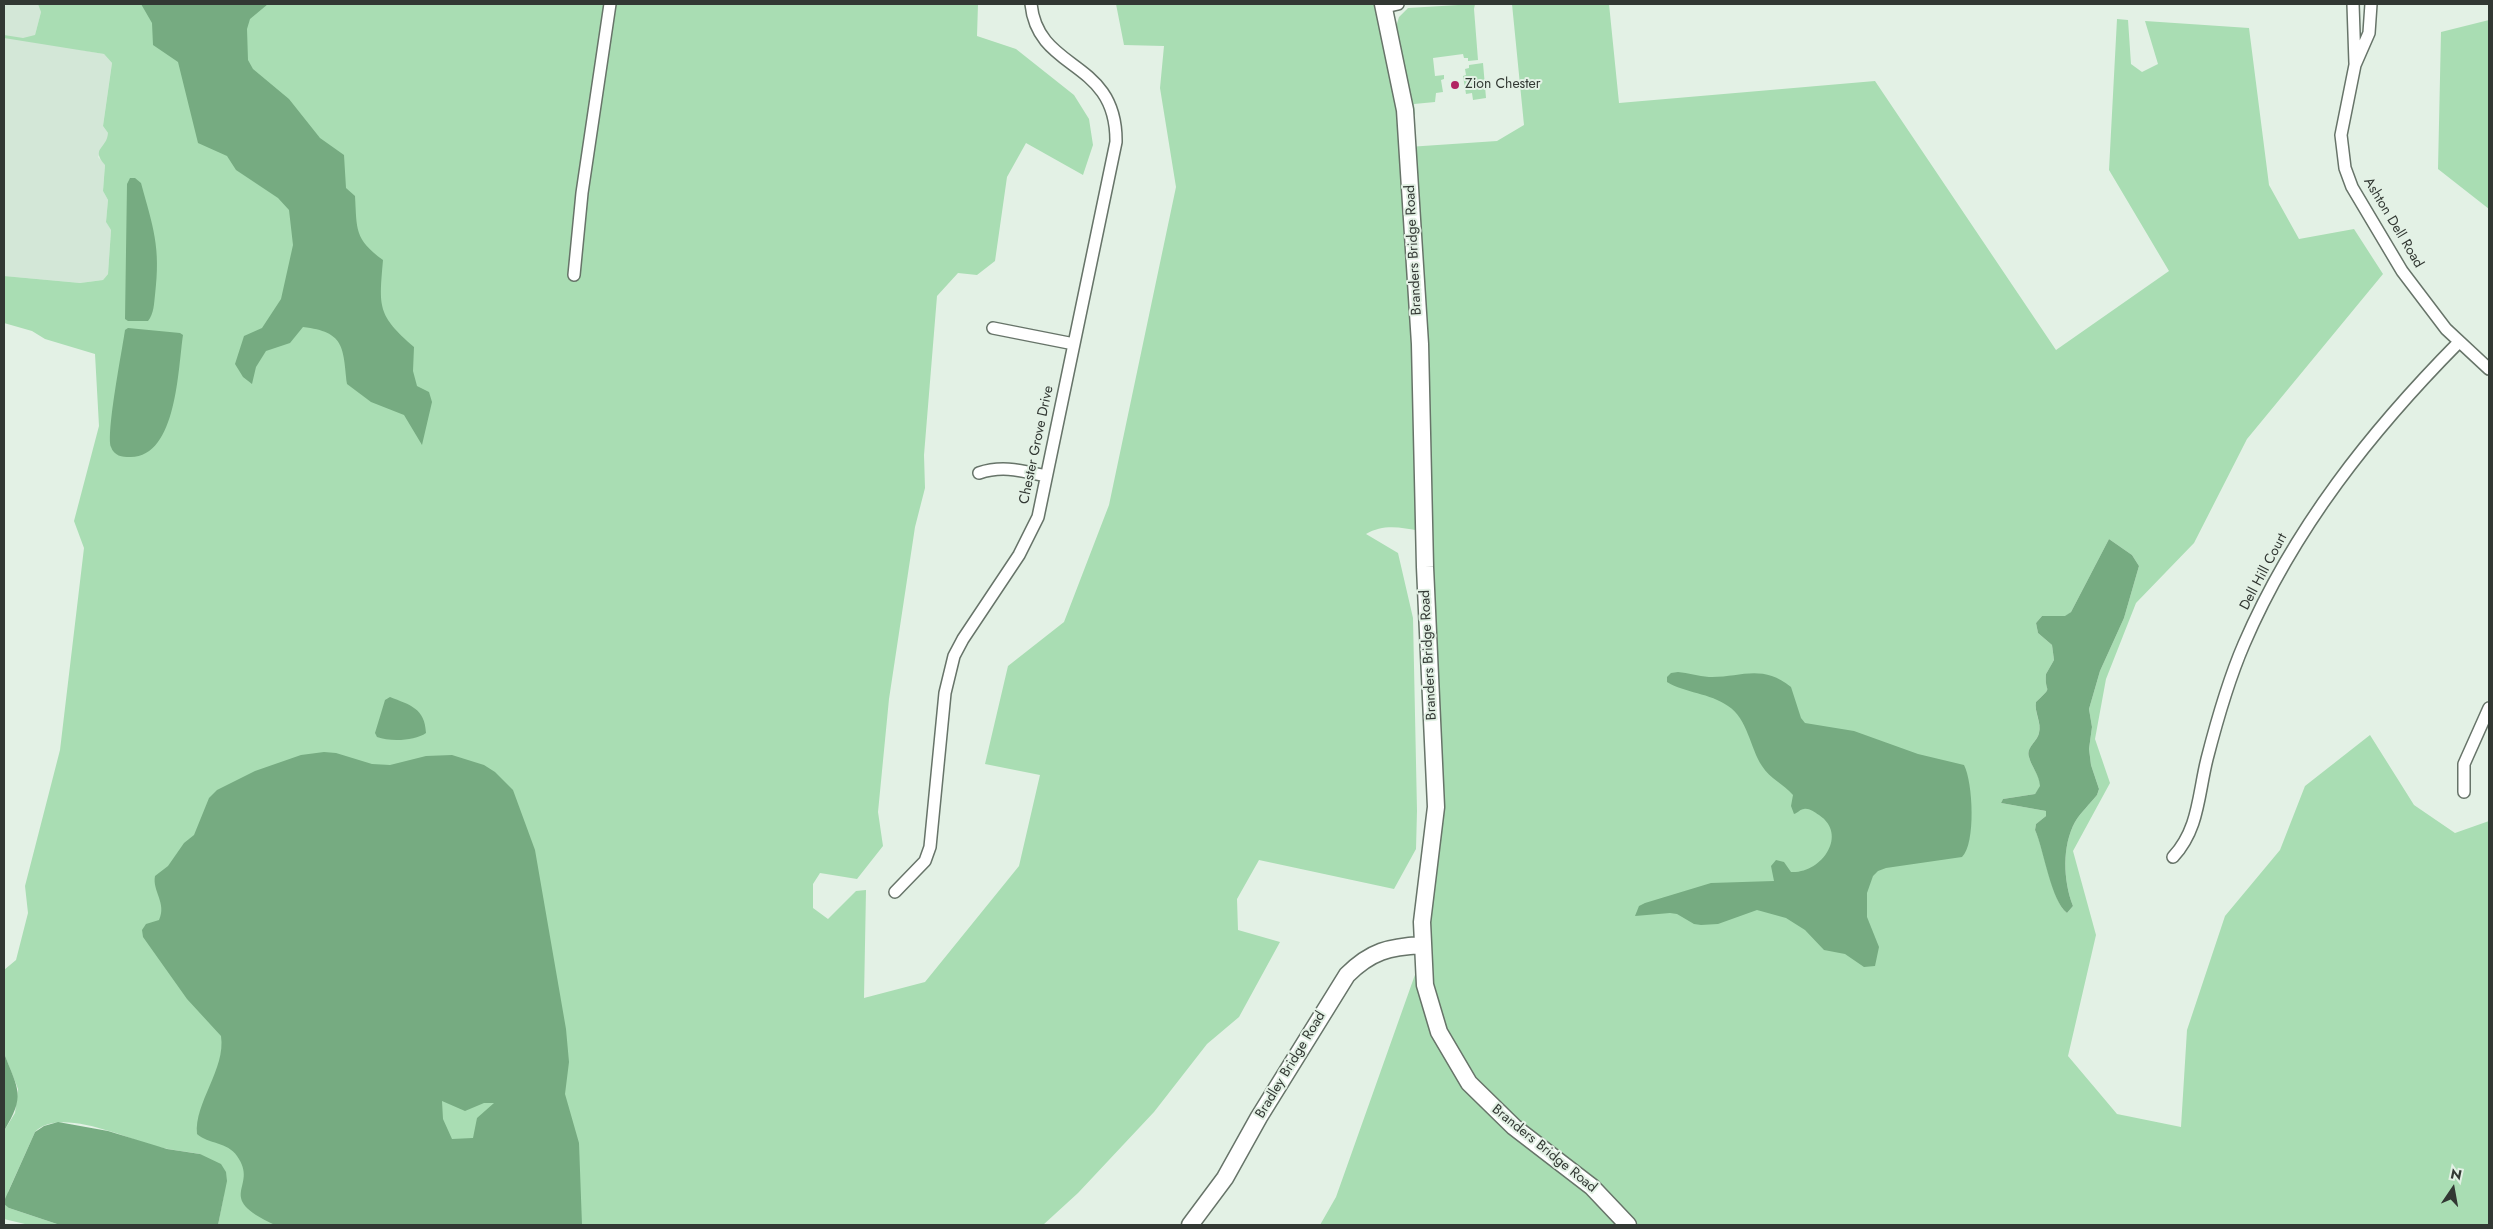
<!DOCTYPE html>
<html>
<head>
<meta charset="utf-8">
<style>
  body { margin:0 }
  #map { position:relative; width:2493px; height:1229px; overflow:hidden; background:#e3f1e5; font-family:Jost,sans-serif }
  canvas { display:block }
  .frame { position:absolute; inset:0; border:5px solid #323833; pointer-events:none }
  .north { position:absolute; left:2428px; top:1164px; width:50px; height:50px; -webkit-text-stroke:4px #e3f1e5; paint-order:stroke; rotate:12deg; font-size:14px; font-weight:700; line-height:20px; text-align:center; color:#323833 }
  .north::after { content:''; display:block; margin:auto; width:18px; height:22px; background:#323833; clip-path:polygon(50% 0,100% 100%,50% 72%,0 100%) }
</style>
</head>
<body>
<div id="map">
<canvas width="2493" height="1229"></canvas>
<div class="frame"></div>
<div class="north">N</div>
</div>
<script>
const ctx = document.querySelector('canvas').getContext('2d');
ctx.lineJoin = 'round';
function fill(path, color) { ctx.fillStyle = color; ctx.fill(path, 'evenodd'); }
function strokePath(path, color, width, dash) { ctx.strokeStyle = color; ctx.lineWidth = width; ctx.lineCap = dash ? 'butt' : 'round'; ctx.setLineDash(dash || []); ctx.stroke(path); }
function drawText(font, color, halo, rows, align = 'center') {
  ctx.font = font + ' Jost,sans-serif'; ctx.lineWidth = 4; ctx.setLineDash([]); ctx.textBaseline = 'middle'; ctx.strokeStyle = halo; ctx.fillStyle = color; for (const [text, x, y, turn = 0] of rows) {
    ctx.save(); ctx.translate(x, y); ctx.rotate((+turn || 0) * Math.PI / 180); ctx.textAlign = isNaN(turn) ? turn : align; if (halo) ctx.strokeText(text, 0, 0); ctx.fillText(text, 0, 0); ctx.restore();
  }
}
fill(new Path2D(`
  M 7,4 L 40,5 L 41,12 L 35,35 L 38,42 L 104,54 L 112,63 L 103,126 L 108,133 L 108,140 L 98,157 L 105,164 L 103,191 L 108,200 L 106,222 L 111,230 L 108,274 L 103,280 L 80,283 L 4,276 L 4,7 Z`), '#d3e7d7');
fill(new Path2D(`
  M 38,4 L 978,4 L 977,36 L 1016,49 L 1074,95 L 1089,119 L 1093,145 L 1083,175 L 1026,143 L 1007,177 L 995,261 L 977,275 L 958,273 L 937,296 L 924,455 L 925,488 L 915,527 L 889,699 L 878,812 L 883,846 L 857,879 L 820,873 L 813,884 L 813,908 L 828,919 L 856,891 L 866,890 L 864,998 L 925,982 L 1019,866 L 1040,775 L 985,764 L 1008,666 L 1064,622 L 1109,505 L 1176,187 L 1160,88 L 1164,46 L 1124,45 L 1116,4 L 1377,4 L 1399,110 L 1409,224 L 1420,531 C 1400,527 1383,524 1366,534 L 1398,553 L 1413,618 L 1417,811 L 1416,849 L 1394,889 L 1259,860 L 1237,899 L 1238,930 L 1280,942 L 1239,1017 L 1207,1044 L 1154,1112 L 1078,1193 L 1043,1225 L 218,1225 L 224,1194 L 200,1154 C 184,1151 167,1150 151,1145 C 124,1137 58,1107 35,1132 L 8,1192 L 9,1208 L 60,1225 L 29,1225 L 4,1219 L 4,1131 L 15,1113 L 18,1089 L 4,1053 L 4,970 L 16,960 L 28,913 L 25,886 L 60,750 L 84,548 L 74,521 L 99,426 L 95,354 L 45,339 L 32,331 L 4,323 L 4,276 L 80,283 L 103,280 L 108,274 L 111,230 L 106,222 L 108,200 L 103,191 L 105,165 C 90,148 107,149 108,133 L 103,126 L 112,63 L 104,54 L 4,38 L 4,35 L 23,38 L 35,35 L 41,12 Z
  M 1475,4 L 1474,9 L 1478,60 L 1468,61 L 1468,58 L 1464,58 L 1463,54 L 1433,58 L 1435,76 L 1444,75 L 1444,79 L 1441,80 L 1443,92 L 1436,93 L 1435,102 L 1414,104 L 1415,115 L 1409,115 L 1396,27 L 1399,17 L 1408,8 Z
  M 1512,4 L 1609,4 L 1619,103 L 1875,81 L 2056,350 L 2169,271 L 2109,170 L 2117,19 L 2128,20 L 2131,64 L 2142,72 L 2158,64 L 2145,21 L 2249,28 L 2269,185 L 2299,239 L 2354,229 L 2383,274 L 2247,439 L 2194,543 L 2136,603 L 2106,679 L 2095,739 L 2110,783 L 2073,851 L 2096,935 L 2068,1056 L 2117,1114 L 2181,1127 L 2187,1030 L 2225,916 L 2280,850 L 2305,786 L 2370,735 L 2414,805 L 2455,833 L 2489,821 L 2489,1225 L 1631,1225 L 1595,1187 L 1492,1106 L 1470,1083 L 1441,1032 L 1428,992 C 1427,1000 1433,1014 1436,1024 C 1462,1095 1515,1125 1571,1169 C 1592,1186 1611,1205 1628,1225 L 1320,1225 L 1336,1197 L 1422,955 L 1422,923 L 1436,807 L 1408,147 L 1497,141 L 1524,125 ZM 2109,539 L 2132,555 L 2139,566 L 2124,618 L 2100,671 L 2089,709 L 2092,727 L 2089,749 L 2091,765 L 2099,789 L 2097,795 C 2090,804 2081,812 2075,822 C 2062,846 2063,880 2073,906 L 2067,913 C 2052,902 2044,848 2035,830 L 2036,824 L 2046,816 L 2046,811 L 2001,803 L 2003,799 L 2035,794 L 2041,786 C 2039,774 2032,768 2029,757 C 2026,747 2037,742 2039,733 C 2042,723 2034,713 2036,702 C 2056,683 2044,696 2046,674 L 2054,660 L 2052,645 L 2038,633 L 2036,623 L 2042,616 L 2066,616 L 2071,612 Z
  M 2489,20 L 2489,209 L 2438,169 L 2441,32 Z
  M 1483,63 L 1486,98 L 1473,100 L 1472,93 L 1466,94 L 1463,76 L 1466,75 L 1465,69 L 1469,68 L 1469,65 Z`), '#a9ddb3');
fill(new Path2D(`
  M 141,4 L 268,4 L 250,19 L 247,29 L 248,60 L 253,69 L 289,99 L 320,138 L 344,155 L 346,188 L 355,196 C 357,229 354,239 383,260 C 379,307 377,315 414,347 L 413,371 L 417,386 L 429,392 L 432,402 L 422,445 L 404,415 L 371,402 L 347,384 C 343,347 345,332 303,327 L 290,343 L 266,351 L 256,367 L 252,384 L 243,377 L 235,364 L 244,336 L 262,328 L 281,299 L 293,245 L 289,210 L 278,198 L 236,170 L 227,156 L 198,143 L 178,62 L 153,45 L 152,23 Z
  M 130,178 L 135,178 L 141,183 C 153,227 161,247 155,295 C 154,303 154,314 148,321 L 128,321 L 125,319 L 127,184 Z
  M 128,328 L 180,333 L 183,335 C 178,368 177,458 130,457 C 122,457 114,456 111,447 C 106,433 122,351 125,330 Z
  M 2109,539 L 2132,555 L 2139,566 L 2124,618 L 2100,671 L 2089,709 L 2092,727 L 2089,749 L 2091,765 L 2099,789 L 2097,795 C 2090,804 2081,812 2075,822 C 2062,846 2063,880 2073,906 L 2067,913 C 2051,901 2044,850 2035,830 L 2036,824 L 2046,816 L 2046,811 L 2001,803 L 2003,799 L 2035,794 L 2040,786 C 2039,774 2032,768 2029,757 C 2026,747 2037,742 2039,733 C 2042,723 2034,712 2036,702 C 2055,684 2044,695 2046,674 L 2054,660 L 2052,645 L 2038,633 L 2036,623 L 2042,616 L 2065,616 L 2071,612 Z
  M 1678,672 C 1688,673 1698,676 1709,677 C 1740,678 1761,663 1791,687 L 1801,718 L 1805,723 L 1854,731 L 1918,754 L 1964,765 C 1973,782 1976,844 1962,857 L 1886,868 L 1878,871 L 1873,876 L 1867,893 L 1867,917 L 1879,947 L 1875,966 L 1864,967 L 1845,954 L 1824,950 L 1805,930 L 1786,918 L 1757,910 L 1718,924 L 1701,925 L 1694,924 L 1677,914 L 1670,913 L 1635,916 L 1639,906 L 1645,903 L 1711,883 L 1774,881 L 1771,866 L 1776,860 L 1784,862 L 1791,872 C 1821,874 1849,835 1819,815 C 1814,812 1809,808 1804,809 C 1800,809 1798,813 1794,814 L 1791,806 L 1793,795 C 1784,784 1770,779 1762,766 C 1750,748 1748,719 1728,706 C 1710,693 1685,693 1667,682 L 1667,677 L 1671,673 Z
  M 390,697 C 410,705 425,708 426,733 C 415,741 390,742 377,737 L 375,733 L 385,700 Z
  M 324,752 L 336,753 L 372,764 L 390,765 L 426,756 L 452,755 L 484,765 L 495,772 L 513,790 L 535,850 L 566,1029 L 569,1062 L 565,1094 L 579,1143 L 582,1225 L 275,1225 C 212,1196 260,1188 237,1156 C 228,1142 208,1144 197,1134 C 194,1103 226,1069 221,1036 L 187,999 L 143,937 L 142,930 L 146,924 L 159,920 C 167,903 152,891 155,876 L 168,866 L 184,843 L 194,835 L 209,798 L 217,790 L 255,771 L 301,755 ZM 442,1101 L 465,1111 L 484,1103 L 494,1103 L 477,1118 L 473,1138 L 452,1139 L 443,1119 Z
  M 4,1053 C 18,1090 26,1095 4,1131 Z
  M 58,1122 L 108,1131 L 167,1149 L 200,1154 L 221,1164 L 226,1172 L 227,1181 L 218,1225 L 60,1225 L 9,1208 L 4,1204 L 5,1199 L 35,1132 L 44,1126 Z`), '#76ab81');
const street = new Path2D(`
  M 2353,4 L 2355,63
  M 2371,4 L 2369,33 L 2355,65 L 2341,135 L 2345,168 L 2352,187 L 2402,271 L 2446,329 L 2489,369
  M 1385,7 L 1398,4
  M 574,275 L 582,193 L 610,4
  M 993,328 L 1074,344
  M 979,473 C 1003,465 1022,471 1046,476
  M 2464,792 L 2464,764 L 2489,708
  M 2173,857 C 2199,829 2198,795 2207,759 C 2217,720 2228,681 2244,644 C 2294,528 2371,431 2459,342
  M 895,892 L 925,861 L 930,847 L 945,693 L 954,656 L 963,639 L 1019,555 L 1038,517 L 1116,142 C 1117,58 1038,73 1031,4`);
const secondary = new Path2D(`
  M 1383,4 L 1405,110 L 1420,344 L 1425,567 L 1436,807 L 1422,922 L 1425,985 L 1439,1032 L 1469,1083 L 1514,1127 L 1592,1187 L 1628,1225
  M 1190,1225 L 1225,1178 L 1259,1117 L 1347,975 C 1371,951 1389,947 1422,945`);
strokePath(street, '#677469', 14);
strokePath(secondary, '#677469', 19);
strokePath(street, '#fff', 11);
strokePath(secondary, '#fff', 16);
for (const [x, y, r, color] of [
  [1455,85,5,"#b12562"]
]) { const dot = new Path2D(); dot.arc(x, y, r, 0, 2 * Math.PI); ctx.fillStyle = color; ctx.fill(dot); strokePath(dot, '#e3f1e5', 2); }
drawText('14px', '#323833', '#e3f1e5', [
  ["Zion Chester",1465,85]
], 'left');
drawText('14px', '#323833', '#e3f1e5', [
  ["Ashton Dell Road",2393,223,59],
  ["Branders Bridge Road",1414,250,-93],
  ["Chester Grove Drive",1037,445,-78],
  ["Dell Hill Court",2264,572,-62],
  ["Branders Bridge Road",1429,655,-93],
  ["Bradley Bridge Road",1291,1065,-59],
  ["Branders Bridge Road",1544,1149,39]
]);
</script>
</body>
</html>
